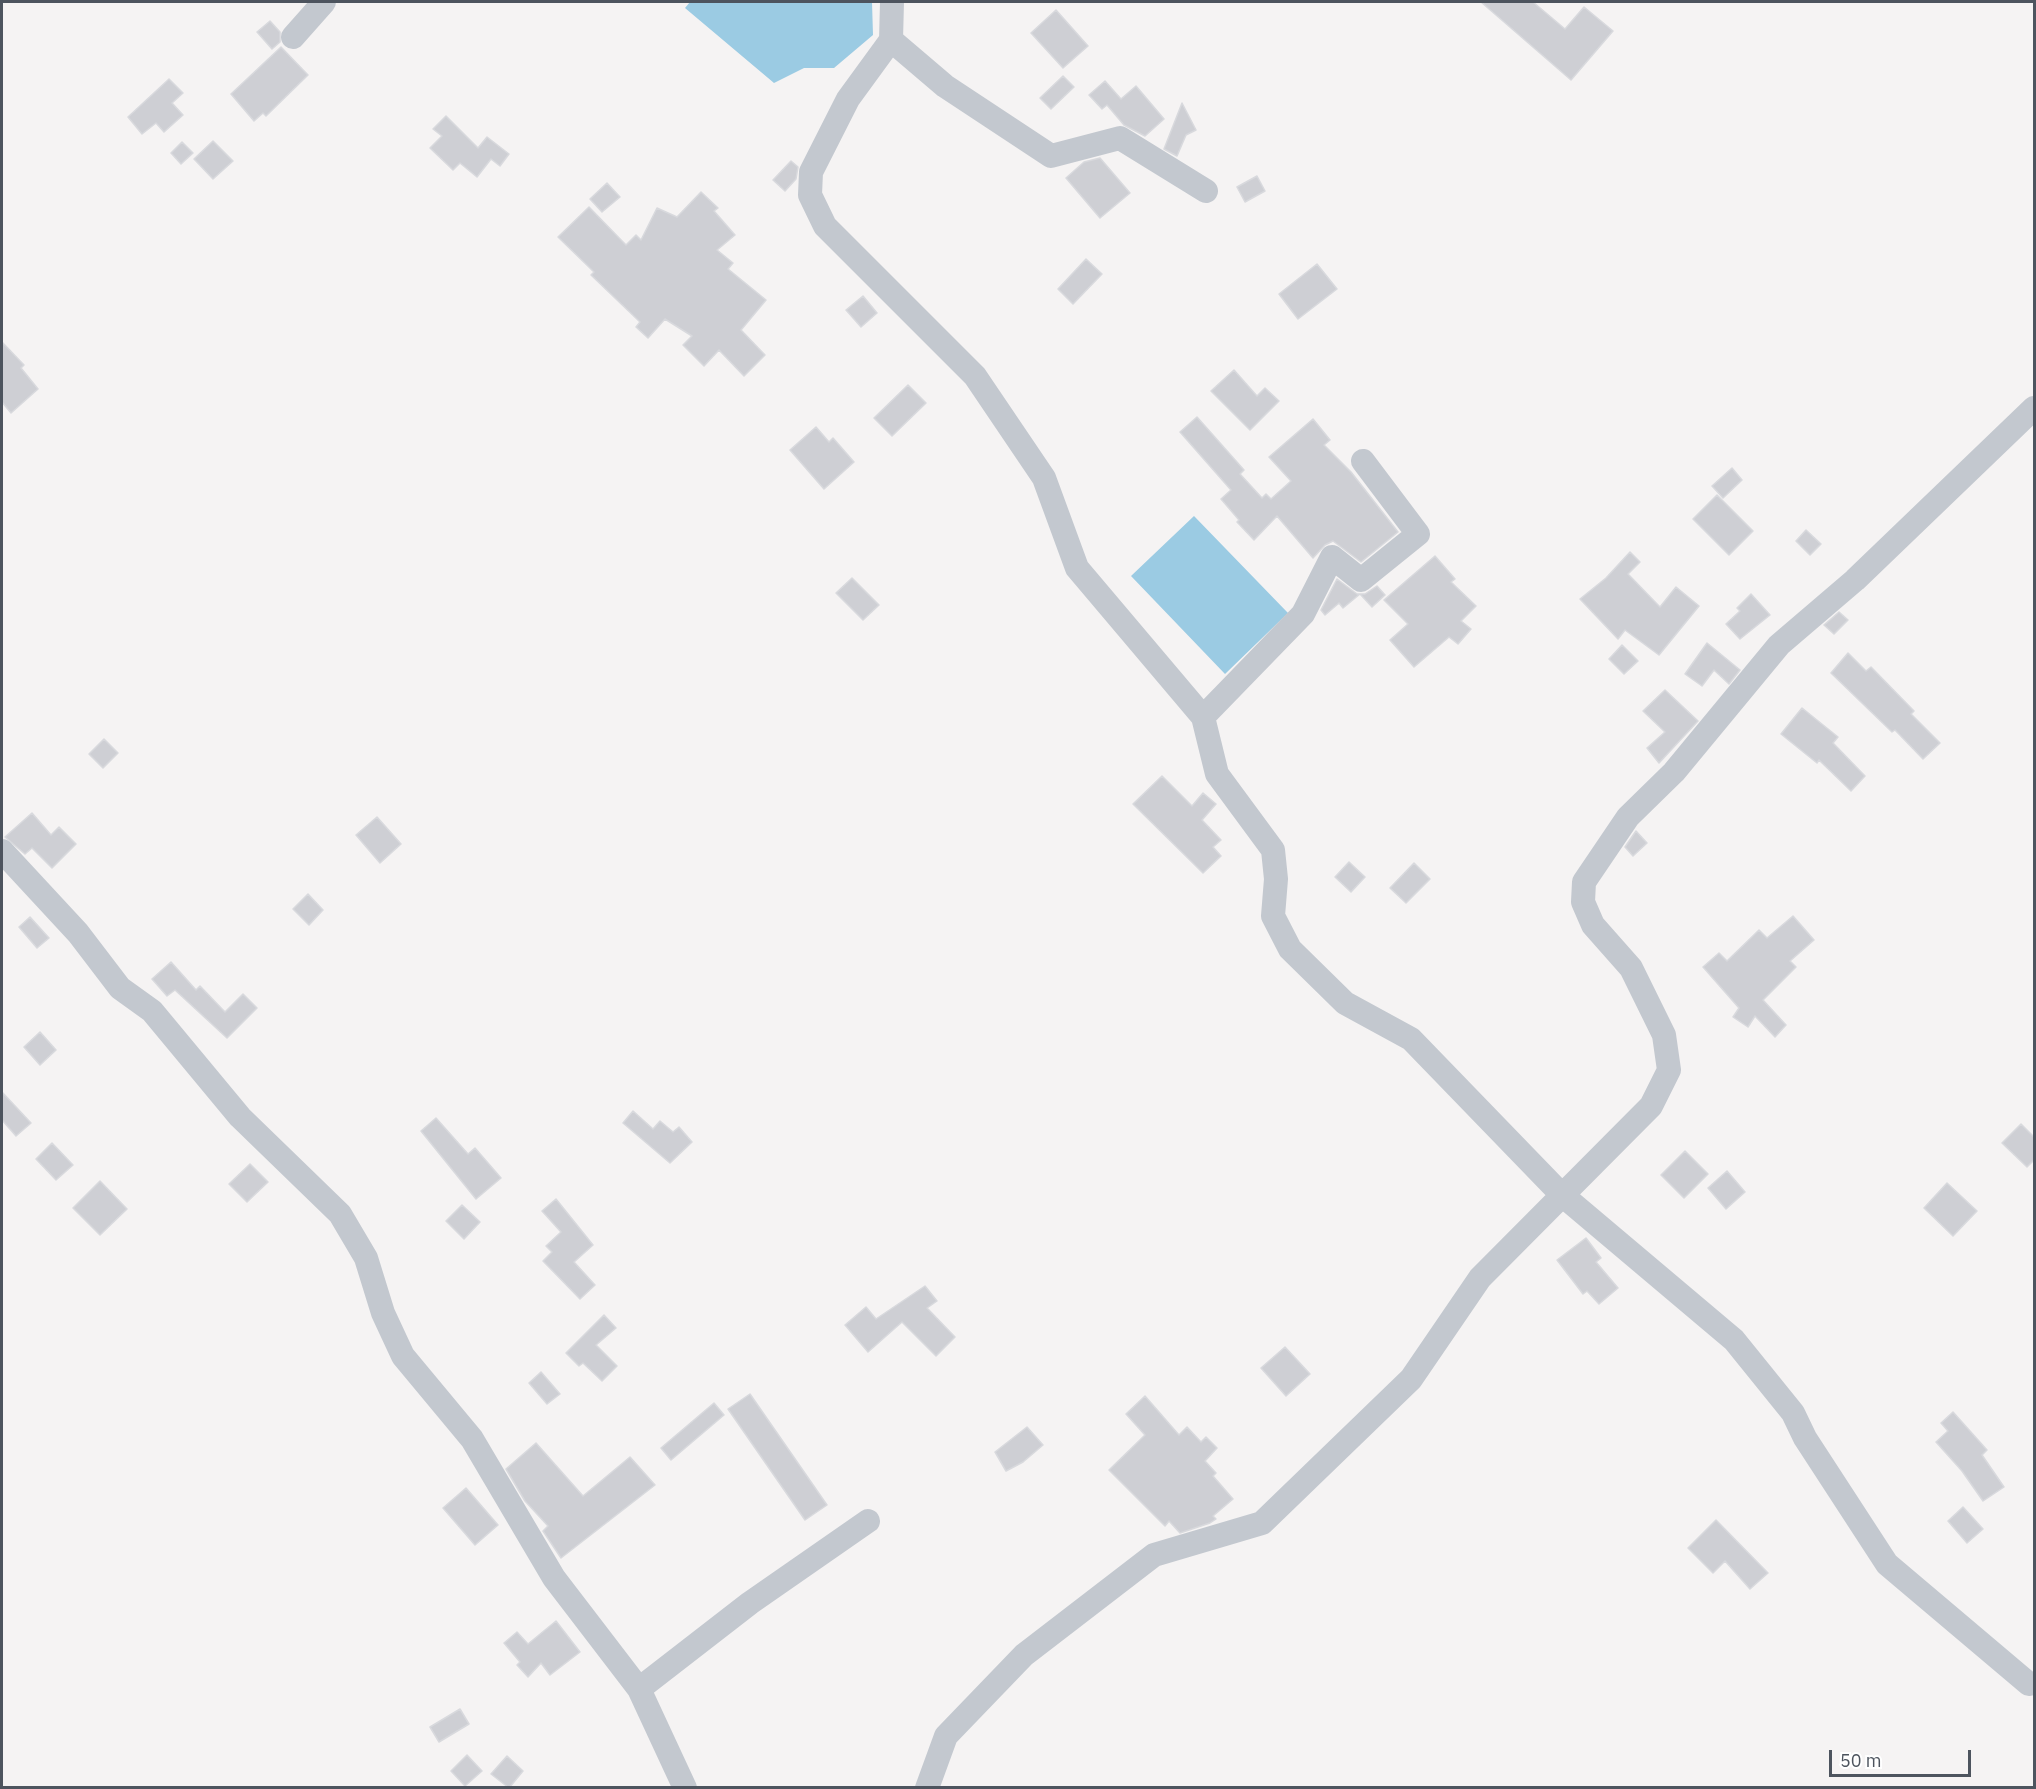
<!DOCTYPE html>
<html>
<head>
<meta charset="utf-8">
<style>
  body { margin:0 }
  #map { position:relative; width:2036px; height:1789px; overflow:hidden; background:#f5f3f3; font-family:"IBM Plex Sans",sans-serif }
  canvas { display:block }
  .frame { position:absolute; inset:0; border:3px solid #4d545e; pointer-events:none }
  .scale { position:absolute; left:1829px; top:1750px; width:142px; height:27px; box-sizing:border-box; border:3px solid #4d545e; border-top:0; padding-left:8px; font-size:18px; line-height:21px; white-space:nowrap; color:#4d545e; -webkit-text-stroke:4px #fff; paint-order:stroke }
</style>
</head>
<body>
<div id="map">
<canvas width="2036" height="1789"></canvas>
<div class="frame"></div>
<div class="scale">50 m</div>
</div>
<script>
const ctx = document.querySelector('canvas').getContext('2d');
ctx.lineJoin = 'round';
function fill(path, color) { ctx.fillStyle = color; ctx.fill(path, 'evenodd'); }
function strokePath(path, color, width, dash) { ctx.strokeStyle = color; ctx.lineWidth = width; ctx.lineCap = dash ? 'butt' : 'round'; ctx.setLineDash(dash || []); ctx.stroke(path); }
fill(new Path2D(`
  M 690,2 L 872,2 L 873,35 L 834,68 L 804,68 L 774,83 L 685,8 Z
  M 1194,516 L 1288,613 L 1225,674 L 1131,576 Z`), '#9bcbe3');
const building = new Path2D(`
  M 1481,2 L 1533,2 L 1565,29 L 1584,7 L 1613,31 L 1571,80 Z
  M 1056,10 L 1088,46 L 1063,68 L 1031,33 Z
  M 270,21 L 280,32 L 280,42 L 272,49 L 257,32 Z
  M 281,47 L 308,75 L 266,116 L 263,113 L 254,121 L 231,94 Z
  M 1063,76 L 1074,87 L 1051,109 L 1040,98 Z
  M 169,79 L 183,93 L 172,103 L 183,115 L 164,132 L 156,123 L 142,134 L 128,117 Z
  M 1105,81 L 1121,99 L 1136,86 L 1164,119 L 1145,136 L 1124,125 L 1107,105 L 1102,109 L 1089,95 Z
  M 1182,103 L 1196,130 L 1186,135 L 1177,156 L 1164,149 Z
  M 446,116 L 478,148 L 487,137 L 509,154 L 500,166 L 491,159 L 477,177 L 460,163 L 453,170 L 430,148 L 442,136 L 433,129 Z
  M 213,141 L 233,161 L 213,179 L 194,159 Z
  M 182,142 L 193,153 L 181,164 L 171,153 Z
  M 1100,158 L 1130,193 L 1100,218 L 1066,178 L 1084,162 Z
  M 791,161 L 798,167 L 796,179 L 785,191 L 773,180 Z
  M 1257,176 L 1265,191 L 1245,202 L 1237,187 Z
  M 607,183 L 620,197 L 602,212 L 590,199 Z
  M 701,192 L 718,208 L 714,211 L 735,235 L 717,250 L 733,263 L 728,269 L 766,300 L 741,330 L 765,355 L 744,376 L 719,350 L 704,366 L 683,345 L 692,336 L 665,319 L 648,338 L 636,327 L 640,322 L 591,275 L 594,272 L 558,237 L 589,207 L 626,245 L 636,235 L 641,240 L 657,208 L 677,217 Z
  M 1086,259 L 1102,274 L 1073,304 L 1058,289 Z
  M 1317,264 L 1337,289 L 1298,319 L 1279,294 Z
  M 863,296 L 877,313 L 861,327 L 846,310 Z
  M 2,342 L 24,365 L 21,368 L 38,389 L 11,413 L 2,402 Z
  M 1234,370 L 1257,396 L 1265,388 L 1279,401 L 1250,430 L 1211,391 Z
  M 908,385 L 926,403 L 892,436 L 874,418 Z
  M 1197,417 L 1244,470 L 1240,474 L 1262,498 L 1266,494 L 1271,499 L 1291,481 L 1269,457 L 1313,419 L 1330,440 L 1324,445 L 1351,472 L 1398,532 L 1361,562 L 1333,541 L 1325,545 L 1313,558 L 1277,516 L 1254,540 L 1237,522 L 1239,520 L 1221,499 L 1231,490 L 1180,432 Z
  M 816,427 L 829,442 L 833,438 L 854,462 L 824,489 L 790,450 Z
  M 1732,468 L 1742,480 L 1723,498 L 1712,486 Z
  M 1717,495 L 1753,531 L 1729,555 L 1693,519 Z
  M 1806,530 L 1821,544 L 1810,555 L 1796,541 Z
  M 1630,552 L 1640,562 L 1628,574 L 1660,607 L 1676,587 L 1699,606 L 1659,655 L 1625,630 L 1618,639 L 1580,599 L 1606,578 Z
  M 1435,556 L 1455,579 L 1451,582 L 1476,606 L 1461,621 L 1471,629 L 1458,644 L 1449,637 L 1414,667 L 1390,640 L 1408,624 L 1384,600 Z
  M 852,578 L 879,605 L 863,620 L 836,593 Z
  M 1337,579 L 1357,594 L 1365,594 L 1377,586 L 1385,595 L 1372,607 L 1360,594 L 1343,608 L 1339,603 L 1325,615 L 1321,610 Z
  M 1751,594 L 1770,615 L 1740,639 L 1726,624 L 1740,611 L 1737,608 Z
  M 1839,612 L 1848,620 L 1834,634 L 1824,625 Z
  M 1707,643 L 1740,670 L 1729,684 L 1714,670 L 1702,686 L 1685,674 Z
  M 1622,645 L 1638,661 L 1624,674 L 1609,659 Z
  M 1848,653 L 1866,671 L 1871,667 L 1914,711 L 1911,714 L 1940,743 L 1923,759 L 1895,730 L 1892,732 L 1831,673 Z
  M 1665,690 L 1698,721 L 1659,763 L 1647,748 L 1665,732 L 1643,711 Z
  M 1802,708 L 1838,737 L 1833,743 L 1865,776 L 1851,791 L 1819,760 L 1817,763 L 1781,734 Z
  M 104,739 L 118,753 L 103,768 L 89,754 Z
  M 1162,776 L 1192,806 L 1203,793 L 1216,804 L 1202,820 L 1221,840 L 1213,847 L 1221,856 L 1203,873 L 1133,804 Z
  M 32,813 L 51,835 L 59,827 L 76,844 L 52,868 L 32,848 L 25,854 L 5,837 Z
  M 377,817 L 401,844 L 380,863 L 356,835 Z
  M 1636,831 L 1647,843 L 1633,856 L 1625,847 Z
  M 1349,862 L 1365,877 L 1351,892 L 1335,877 Z
  M 1414,863 L 1430,879 L 1406,903 L 1390,888 Z
  M 308,894 L 323,910 L 309,925 L 293,909 Z
  M 1793,916 L 1814,940 L 1790,961 L 1796,967 L 1763,1000 L 1786,1025 L 1775,1037 L 1755,1016 L 1748,1027 L 1733,1017 L 1739,1008 L 1703,967 L 1719,953 L 1727,961 L 1759,930 L 1767,938 Z
  M 30,917 L 49,938 L 37,948 L 19,927 Z
  M 171,962 L 196,990 L 200,986 L 225,1012 L 243,994 L 257,1008 L 227,1038 L 175,990 L 167,996 L 152,979 Z
  M 40,1032 L 56,1050 L 40,1065 L 24,1047 Z
  M 2,1092 L 31,1123 L 16,1136 L 2,1120 Z
  M 633,1111 L 653,1129 L 660,1121 L 673,1132 L 679,1127 L 692,1142 L 670,1163 L 623,1123 Z
  M 436,1118 L 468,1154 L 475,1148 L 501,1178 L 476,1199 L 421,1131 Z
  M 2021,1124 L 2034,1137 L 2034,1160 L 2027,1167 L 2002,1143 Z
  M 52,1143 L 73,1165 L 56,1180 L 36,1159 Z
  M 1685,1151 L 1708,1174 L 1684,1198 L 1661,1175 Z
  M 250,1164 L 268,1182 L 247,1202 L 229,1184 Z
  M 1727,1171 L 1745,1192 L 1726,1209 L 1708,1188 Z
  M 100,1181 L 127,1209 L 100,1235 L 73,1208 Z
  M 1947,1183 L 1977,1211 L 1953,1236 L 1924,1208 Z
  M 556,1199 L 593,1245 L 574,1262 L 595,1285 L 580,1299 L 543,1261 L 552,1252 L 546,1246 L 561,1232 L 542,1211 Z
  M 462,1205 L 480,1222 L 464,1239 L 446,1221 Z
  M 1586,1238 L 1601,1258 L 1596,1262 L 1618,1288 L 1599,1304 L 1587,1291 L 1583,1294 L 1557,1260 Z
  M 925,1286 L 937,1301 L 927,1308 L 955,1337 L 936,1356 L 902,1322 L 868,1352 L 845,1325 L 866,1307 L 876,1319 Z
  M 604,1315 L 616,1328 L 596,1345 L 617,1366 L 602,1381 L 583,1363 L 579,1366 L 566,1353 Z
  M 1285,1347 L 1310,1374 L 1286,1396 L 1261,1368 Z
  M 541,1372 L 560,1394 L 547,1404 L 529,1383 Z
  M 750,1394 L 827,1505 L 805,1520 L 728,1409 Z
  M 1145,1396 L 1179,1435 L 1187,1427 L 1201,1442 L 1206,1437 L 1217,1448 L 1205,1461 L 1216,1473 L 1213,1476 L 1233,1499 L 1213,1516 L 1216,1519 L 1210,1523 L 1180,1533 L 1169,1521 L 1165,1526 L 1109,1470 L 1145,1435 L 1126,1414 Z
  M 714,1403 L 724,1415 L 671,1460 L 661,1448 Z
  M 1953,1412 L 1987,1450 L 1982,1455 L 2004,1487 L 1983,1501 L 1962,1471 L 1936,1442 L 1948,1431 L 1941,1423 Z
  M 1027,1427 L 1043,1445 L 1023,1462 L 1006,1471 L 995,1452 Z
  M 536,1443 L 583,1496 L 630,1457 L 655,1485 L 561,1558 L 543,1531 L 548,1526 L 525,1501 L 506,1469 Z
  M 466,1488 L 498,1525 L 475,1545 L 443,1508 Z
  M 1963,1507 L 1983,1529 L 1967,1543 L 1948,1521 Z
  M 1716,1520 L 1768,1573 L 1750,1589 L 1725,1561 L 1713,1573 L 1688,1548 Z
  M 556,1621 L 580,1652 L 550,1675 L 541,1663 L 528,1677 L 517,1665 L 520,1662 L 504,1643 L 517,1632 L 528,1644 Z
  M 460,1709 L 469,1724 L 439,1742 L 430,1727 Z
  M 467,1755 L 482,1771 L 465,1786 L 451,1771 Z
  M 507,1756 L 523,1771 L 509,1788 L 491,1774 Z`);
fill(building, '#cecfd4');
strokePath(building, '#d8d9dd', 1.5);
strokePath(new Path2D(`
  M 892,2 L 891,40 L 848,99 L 811,172 L 810,195 L 825,226 L 975,376 L 1044,478 L 1077,568 L 1203,717 L 1217,774 L 1273,850 L 1276,879 L 1273,916 L 1290,949 L 1345,1003 L 1411,1039 L 1561,1194 L 1734,1340 L 1793,1413 L 1805,1438 L 1887,1564 L 2029,1684
  M 293,37 L 324,2
  M 891,40 L 945,86 L 1051,156 L 1120,138 L 1206,191
  M 1203,717 L 1303,614 L 1332,557 L 1361,580 L 1418,534 L 1363,461
  M 2,851 L 78,933 L 120,988 L 152,1011 L 240,1117 L 340,1214 L 366,1258 L 383,1313 L 403,1356 L 472,1439 L 554,1578 L 639,1689 L 685,1788
  M 639,1689 L 750,1603 L 868,1521
  M 927,1788 L 946,1736 L 1024,1655 L 1154,1555 L 1262,1523 L 1411,1379 L 1480,1278 L 1651,1106 L 1669,1070 L 1664,1035 L 1631,968 L 1593,925 L 1583,902 L 1584,882 L 1628,817 L 1674,772 L 1779,645 L 1855,580 L 2034,408`), '#c3c8cf', 24);
</script>
</body>
</html>
